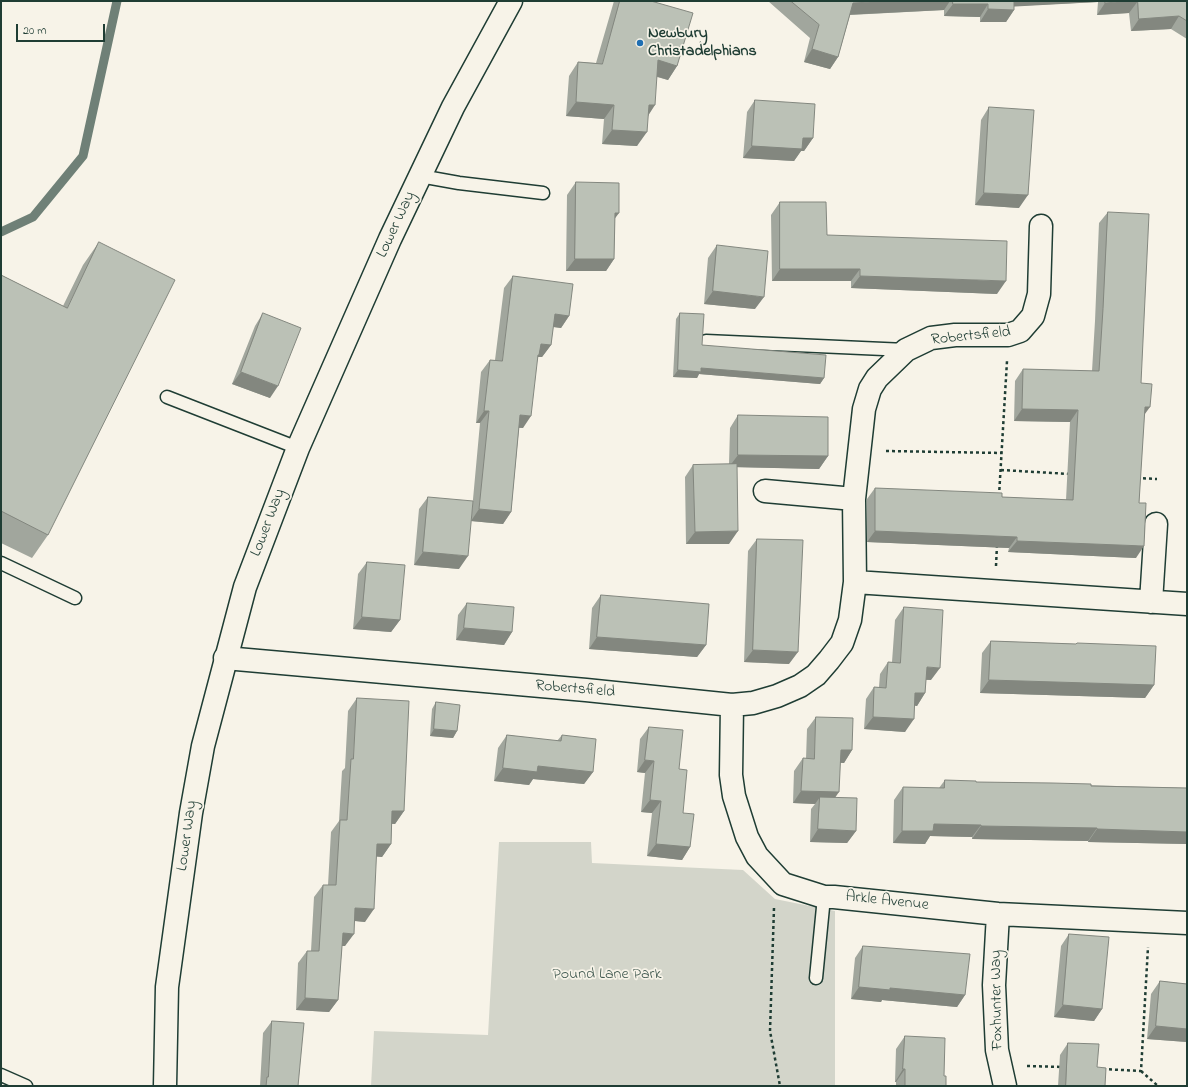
<!DOCTYPE html>
<html>
<head>
<meta charset="utf-8">
<style>
  body { margin:0 }
  #map { position:relative; width:1188px; height:1087px; overflow:hidden; background:#f7f3e8; font-family:"Indie Flower",sans-serif }
  canvas { display:block }
  .frame { position:absolute; inset:0; border:2px solid #1f3d34; pointer-events:none }
  .scale { position:absolute; left:16px; top:24px; width:89px; height:18px; box-sizing:border-box; border:2px solid #1f3d34; border-top:0; padding-left:5px; font-size:12px; line-height:14px; white-space:nowrap; color:#1f3d34; -webkit-text-stroke:3px #f7f3e8; paint-order:stroke }
</style>
</head>
<body>
<div id="map">
<canvas width="1188" height="1087"></canvas>
<div class="frame"></div>
<div class="scale">20 m</div>
</div>
<script>
const ctx = document.querySelector('canvas').getContext('2d');
ctx.lineJoin = 'round';
function fill(path, color) { ctx.fillStyle = color; ctx.fill(path, 'evenodd'); }
function strokePath(path, color, width, dash) { ctx.strokeStyle = color; ctx.lineWidth = width; ctx.lineCap = dash ? 'butt' : 'round'; ctx.setLineDash(dash || []); ctx.stroke(path); }
function drawText(font, color, halo, rows, align = 'center') {
  ctx.font = font + ' "Indie Flower",sans-serif'; ctx.lineWidth = 3.5; ctx.setLineDash([]); ctx.textBaseline = 'middle'; ctx.strokeStyle = halo; ctx.fillStyle = color; for (const [text, x, y, turn = 0] of rows) {
    ctx.save(); ctx.translate(x, y); ctx.rotate((+turn || 0) * Math.PI / 180); ctx.textAlign = isNaN(turn) ? turn : align; if (halo) ctx.strokeText(text, 0, 0); ctx.fillText(text, 0, 0); ctx.restore();
  }
}
fill(new Path2D(`
  M 499,842 L 591,842 L 592,863 L 743,870 L 775,899 L 835,911 L 835,1086 L 371,1086 L 374,1031 L 488,1035 Z`), '#d3d5ca');
strokePath(new Path2D(`
  M 1,232 L 33,217 L 83,156 L 117,1`), '#6f8077', 9);
const service = new Path2D(`
  M 420,176 L 459,183 L 543,193
  M 706,341 L 906,350
  M 167,397 L 298,448
  M 1,563 L 75,598
  M 816,978 L 824,897
  M 1,1075 L 26,1086`);
const minor = new Path2D(`
  M 765,491 L 854,499
  M 855,582 L 1187,604
  M 1151,602 L 1156,524
  M 225,658 L 586,690 L 732,705 L 753,703 L 777,696 L 800,686 L 816,675 L 829,660 L 842,643 L 850,620 L 855,582 L 854,499 L 864,409 L 870,389 L 877,378 L 906,350 L 931,338 L 955,335 L 1008,335 L 1020,331 L 1033,316 L 1039,294 L 1041,226
  M 732,705 L 731,775 L 734,796 L 747,837 L 757,856 L 783,884 L 824,897 L 834,897 L 998,914 L 1187,923
  M 998,914 L 994,985 L 997,1050 L 1005,1086`);
const tertiary = new Path2D(`
  M 165,1086 L 167,987 L 191,813 L 203,746 L 245,587 L 298,448 L 390,239 L 453,107 L 511,1`);
strokePath(service, '#1f3d34', 15);
strokePath(minor, '#1f3d34', 25);
strokePath(tertiary, '#1f3d34', 25);
strokePath(new Path2D(`
  M 886,451 L 1002,453
  M 1001,470 L 1070,474
  M 1137,478 L 1157,479
  M 999,496 L 1007,361
  M 996,566 L 997,545
  M 774,908 L 770,1031 L 780,1086
  M 1027,1066 L 1062,1067
  M 1103,1069 L 1141,1071 L 1148,947
  M 1141,1071 L 1158,1086`), '#1f3d34', 2.5, [3, 3]);
strokePath(service, '#f7f3e8', 12);
strokePath(minor, '#f7f3e8', 22);
strokePath(tertiary, '#f7f3e8', 22);
fill(new Path2D(`
  M 614,1 L 651,1 L 677,66 L 668,80 L 657,77 L 649,114 L 637,146 L 602,144 L 604,119 L 566,116 L 569,76 L 578,62 L 596,63 Z
  M 768,1 L 1187,1 L 1187,39 L 1171,29 L 1131,31 L 1129,13 L 1097,15 L 1098,2 L 1014,6 L 1014,10 L 1006,22 L 980,22 L 980,17 L 944,16 L 944,10 L 850,15 L 838,57 L 830,69 L 804,62 L 810,38 Z
  M 755,100 L 813,138 L 804,151 L 801,151 L 794,161 L 743,158 L 747,112 Z
  M 989,107 L 1019,208 L 975,205 L 981,120 Z
  M 576,182 L 615,218 L 614,259 L 606,271 L 566,271 L 567,195 Z
  M 780,202 L 827,235 L 997,294 L 851,288 L 851,281 L 772,281 L 771,215 Z
  M 1108,212 L 1141,383 L 1144,416 L 1139,503 L 1136,558 L 1008,552 L 1009,548 L 867,542 L 867,499 L 875,488 L 1002,497 L 1066,500 L 1070,422 L 1014,421 L 1015,381 L 1023,369 L 1092,371 L 1095,321 L 1099,223 Z
  M 99,242 L 48,535 L 32,558 L 1,543 L 1,275 L 63,306 L 83,265 Z
  M 717,245 L 755,309 L 704,304 L 708,258 Z
  M 513,276 L 569,316 L 561,328 L 553,327 L 551,345 L 542,357 L 538,357 L 523,428 L 519,428 L 511,512 L 503,524 L 471,521 L 480,423 L 476,423 L 481,372 L 490,360 L 495,360 L 504,288 Z
  M 263,313 L 270,398 L 232,384 L 255,326 Z
  M 680,313 L 702,345 L 824,378 L 820,384 L 699,374 L 697,378 L 673,377 L 676,319 Z
  M 738,415 L 828,456 L 819,469 L 737,467 L 729,544 L 686,544 L 685,477 L 693,465 L 729,464 L 730,428 Z
  M 428,497 L 459,569 L 414,565 L 419,509 Z
  M 757,539 L 789,664 L 744,662 L 748,551 Z
  M 367,562 L 400,620 L 391,632 L 353,629 L 358,574 Z
  M 601,595 L 706,645 L 697,657 L 589,649 L 592,608 Z
  M 467,603 L 512,632 L 504,645 L 456,640 L 458,615 Z
  M 904,607 L 931,680 L 926,680 L 925,693 L 917,706 L 915,705 L 905,732 L 864,729 L 866,699 L 874,687 L 879,687 L 880,674 L 888,662 L 892,662 L 895,620 Z
  M 991,641 L 1076,644 L 1077,643 L 1154,685 L 1145,698 L 980,693 L 982,653 Z
  M 357,698 L 404,811 L 395,824 L 392,824 L 391,844 L 382,857 L 376,856 L 365,922 L 354,921 L 345,946 L 342,946 L 338,1000 L 329,1012 L 296,1010 L 298,963 L 307,951 L 311,951 L 314,897 L 323,885 L 328,885 L 331,832 L 339,821 L 342,771 L 345,768 L 348,711 Z
  M 436,702 L 457,731 L 453,738 L 430,736 L 432,709 Z
  M 816,717 L 852,750 L 844,763 L 840,763 L 835,798 L 856,831 L 847,843 L 810,842 L 811,809 L 815,804 L 793,803 L 794,771 L 803,758 L 806,759 L 807,729 Z
  M 649,727 L 679,769 L 683,813 L 690,847 L 682,860 L 647,856 L 652,813 L 641,812 L 645,773 L 637,772 L 640,739 Z
  M 507,735 L 557,741 L 562,735 L 593,772 L 584,784 L 533,779 L 529,785 L 494,781 L 498,748 Z
  M 945,780 L 976,782 L 1187,788 L 1187,844 L 1088,842 L 1088,841 L 972,839 L 972,837 L 930,836 L 925,844 L 893,843 L 894,800 L 903,787 L 939,788 Z
  M 1069,934 L 1102,1009 L 1094,1021 L 1054,1017 L 1061,946 Z
  M 863,946 L 965,995 L 957,1007 L 882,1000 L 881,1002 L 851,999 L 855,958 Z
  M 1160,981 L 1187,984 L 1187,1042 L 1147,1039 L 1151,994 Z
  M 272,1021 L 298,1086 L 260,1086 L 263,1033 Z
  M 905,1036 L 944,1076 L 946,1086 L 896,1086 L 896,1082 L 895,1082 L 896,1049 Z
  M 1068,1043 L 1097,1067 L 1105,1086 L 1058,1086 L 1060,1055 Z`), '#a1a69d');
fill(new Path2D(`
  M 888,1 L 950,1 L 944,10 L 844,15 L 853,3 Z
  M 1010,1 L 1098,1 L 1098,2 L 1006,7 Z
  M 1129,1 L 1138,1 L 1129,13 L 1097,15 L 1105,3 Z
  M 953,4 L 988,4 L 980,17 L 944,16 Z
  M 988,9 L 1014,10 L 1006,22 L 980,22 Z
  M 1179,16 L 1171,29 L 1131,31 L 1139,19 Z
  M 812,49 L 838,57 L 830,69 L 804,62 Z
  M 658,60 L 677,66 L 668,80 L 649,74 Z
  M 576,102 L 614,105 L 604,119 L 566,116 Z
  M 649,105 L 655,105 L 646,119 Z
  M 612,130 L 647,132 L 637,146 L 602,144 Z
  M 803,138 L 813,138 L 804,151 L 801,151 L 794,161 L 743,158 L 752,146 Z
  M 984,193 L 1028,195 L 1019,208 L 975,205 Z
  M 615,213 L 619,213 L 610,225 Z
  M 575,259 L 614,259 L 606,271 L 566,271 Z
  M 780,269 L 860,269 L 851,281 L 772,281 Z
  M 860,276 L 1006,281 L 997,294 L 851,288 Z
  M 713,291 L 764,297 L 755,309 L 704,304 Z
  M 555,314 L 569,316 L 561,328 L 547,326 Z
  M 541,344 L 551,345 L 542,357 L 538,357 L 531,367 Z
  M 701,368 L 824,378 L 820,384 L 699,374 L 697,378 L 673,377 L 678,370 Z
  M 241,372 L 278,386 L 270,398 L 232,384 Z
  M 1145,407 L 1150,407 L 1142,418 Z
  M 1022,409 L 1078,410 L 1070,422 L 1014,421 Z
  M 484,411 L 489,411 L 480,423 L 476,423 Z
  M 520,415 L 531,416 L 523,428 L 512,427 Z
  M 738,455 L 828,456 L 819,469 L 729,467 Z
  M 479,509 L 511,512 L 503,524 L 471,521 Z
  M 738,531 L 729,544 L 686,544 L 695,532 Z
  M 875,531 L 1017,537 L 1009,548 L 867,542 Z
  M 1017,541 L 1144,546 L 1136,558 L 1008,552 Z
  M 423,552 L 468,556 L 459,569 L 414,565 Z
  M 362,617 L 400,620 L 391,632 L 353,629 Z
  M 464,628 L 512,632 L 504,645 L 456,640 Z
  M 597,637 L 706,645 L 697,657 L 589,649 Z
  M 753,650 L 798,652 L 789,664 L 744,662 Z
  M 927,667 L 940,668 L 931,680 L 918,679 Z
  M 989,680 L 1154,685 L 1145,698 L 980,693 Z
  M 915,693 L 925,693 L 917,706 L 907,705 Z
  M 873,717 L 914,719 L 905,732 L 864,729 Z
  M 434,729 L 457,731 L 453,738 L 430,736 Z
  M 841,750 L 852,750 L 844,763 L 832,762 Z
  M 645,760 L 654,761 L 645,773 L 637,772 Z
  M 538,766 L 593,772 L 584,784 L 533,779 L 529,785 L 494,781 L 503,768 Z
  M 801,791 L 839,792 L 830,805 L 820,797 L 815,804 L 793,803 Z
  M 650,800 L 661,801 L 652,813 L 641,812 Z
  M 392,811 L 404,811 L 395,824 L 384,823 Z
  M 934,824 L 981,825 L 972,837 L 930,836 L 925,844 L 893,843 L 902,831 Z
  M 981,826 L 1097,828 L 1088,841 L 972,839 Z
  M 818,829 L 856,831 L 847,843 L 810,842 Z
  M 1097,829 L 1187,832 L 1187,844 L 1088,842 Z
  M 377,844 L 391,844 L 382,857 L 368,856 Z
  M 656,844 L 690,847 L 682,860 L 647,856 Z
  M 355,908 L 374,909 L 365,922 L 347,920 Z
  M 343,933 L 354,934 L 345,946 L 334,946 Z
  M 859,987 L 890,988 L 965,995 L 957,1007 L 882,1000 L 881,1002 L 851,999 Z
  M 305,998 L 338,1000 L 329,1012 L 296,1010 Z
  M 1063,1005 L 1102,1009 L 1094,1021 L 1054,1017 Z
  M 1156,1026 L 1187,1029 L 1187,1042 L 1147,1039 Z
  M 903,1069 L 905,1069 L 896,1082 L 895,1082 Z`), '#83877f');
const building = new Path2D(`
  M 620,1 L 651,1 L 693,13 L 677,66 L 658,60 L 655,105 L 649,105 L 647,132 L 612,130 L 614,105 L 576,102 L 578,62 L 602,64 Z
  M 791,1 L 888,1 L 853,3 L 838,57 L 812,49 L 819,25 Z
  M 953,1 L 1014,1 L 1014,10 L 988,9 L 988,4 L 953,4 Z
  M 1106,1 L 1129,1 L 1105,3 Z
  M 1138,1 L 1187,1 L 1187,21 L 1179,16 L 1139,19 Z
  M 755,100 L 815,104 L 813,138 L 803,138 L 802,149 L 752,146 Z
  M 989,107 L 1034,110 L 1028,195 L 984,193 Z
  M 576,182 L 619,183 L 619,213 L 615,213 L 614,259 L 575,259 Z
  M 780,202 L 826,202 L 827,235 L 1007,241 L 1006,281 L 860,276 L 860,269 L 780,269 Z
  M 1108,212 L 1149,214 L 1141,383 L 1152,384 L 1150,407 L 1145,407 L 1139,503 L 1146,503 L 1144,546 L 1017,541 L 1017,537 L 875,531 L 875,488 L 1002,493 L 1002,497 L 1073,500 L 1078,410 L 1022,409 L 1023,369 L 1099,371 L 1103,309 Z
  M 99,242 L 175,280 L 48,535 L 1,511 L 1,275 L 67,308 Z
  M 717,245 L 768,251 L 764,297 L 713,291 Z
  M 513,276 L 573,284 L 569,316 L 555,314 L 551,345 L 541,344 L 539,355 L 538,355 L 531,416 L 520,415 L 511,512 L 479,509 L 489,411 L 484,411 L 490,360 L 502,361 Z
  M 263,313 L 301,328 L 278,386 L 241,372 Z
  M 680,313 L 704,314 L 702,345 L 826,355 L 824,378 L 701,368 L 701,372 L 678,370 Z
  M 738,415 L 828,417 L 828,456 L 738,455 Z
  M 737,464 L 738,531 L 695,532 L 693,465 Z
  M 428,497 L 473,501 L 468,556 L 423,552 Z
  M 757,539 L 803,540 L 798,652 L 753,650 Z
  M 367,562 L 405,565 L 400,620 L 362,617 Z
  M 601,595 L 709,604 L 706,645 L 597,637 Z
  M 467,603 L 514,607 L 512,632 L 464,628 Z
  M 904,607 L 943,610 L 940,668 L 927,667 L 925,693 L 915,693 L 914,719 L 873,717 L 874,687 L 886,688 L 888,662 L 900,663 Z
  M 991,641 L 1076,644 L 1077,643 L 1156,646 L 1154,685 L 989,680 Z
  M 357,698 L 409,701 L 404,811 L 392,811 L 391,844 L 377,844 L 374,909 L 355,908 L 354,934 L 343,933 L 338,1000 L 305,998 L 307,951 L 319,951 L 323,885 L 336,885 L 340,820 L 347,820 L 351,759 L 353,759 Z
  M 436,702 L 460,705 L 457,731 L 434,729 Z
  M 816,717 L 853,718 L 852,750 L 841,750 L 839,792 L 801,791 L 803,758 L 814,759 Z
  M 649,727 L 683,730 L 679,769 L 687,770 L 683,813 L 694,814 L 690,847 L 656,844 L 661,801 L 650,800 L 654,761 L 645,760 Z
  M 507,735 L 561,741 L 562,735 L 596,739 L 593,772 L 538,766 L 537,772 L 503,768 Z
  M 945,780 L 976,781 L 976,782 L 1052,783 L 1091,784 L 1091,786 L 1187,788 L 1187,832 L 1097,829 L 1097,828 L 981,826 L 981,825 L 934,824 L 933,831 L 902,831 L 903,787 L 944,788 Z
  M 820,797 L 857,798 L 856,831 L 818,829 Z
  M 1069,934 L 1109,937 L 1102,1009 L 1063,1005 Z
  M 863,946 L 970,954 L 965,995 L 890,988 L 890,990 L 859,987 Z
  M 1160,981 L 1187,984 L 1187,1029 L 1156,1026 Z
  M 272,1021 L 304,1023 L 298,1086 L 266,1086 L 267,1077 L 268,1077 Z
  M 905,1036 L 945,1038 L 944,1076 L 946,1076 L 946,1086 L 905,1086 L 905,1069 L 903,1069 Z
  M 1068,1043 L 1099,1044 L 1097,1067 L 1106,1068 L 1105,1086 L 1066,1086 Z`);
fill(building, '#bbc1b6');
strokePath(building, '#83877f', 1);
for (const [x, y, r, color] of [
  [640,43,4,"#1f6fb2"]
]) { const dot = new Path2D(); dot.arc(x, y, r, 0, 2 * Math.PI); ctx.fillStyle = color; ctx.fill(dot); strokePath(dot, '#f7f3e8', 1.5); }
drawText('bold 16px', '#1f3d34', '#f7f3e8', [
  ["Newbury",648,34],
  ["Christadelphians",648,52]
], 'left');
drawText('16px', '#1f3d34', '#f7f3e8', [
  ["Lower Way",397,225,-65],
  ["Robertsfield",971,337,-6],
  ["Lower Way",269,523,-69],
  ["Robertsfield",575,690,5],
  ["Lower Way",188,836,-82],
  ["Arkle Avenue",887,902,6],
  ["Foxhunter Way",998,1000,-91]
]);
drawText('16px', '#435b52', '#f7f3e8', [
  ["Pound Lane Park",607,975]
]);
</script>
</body>
</html>
